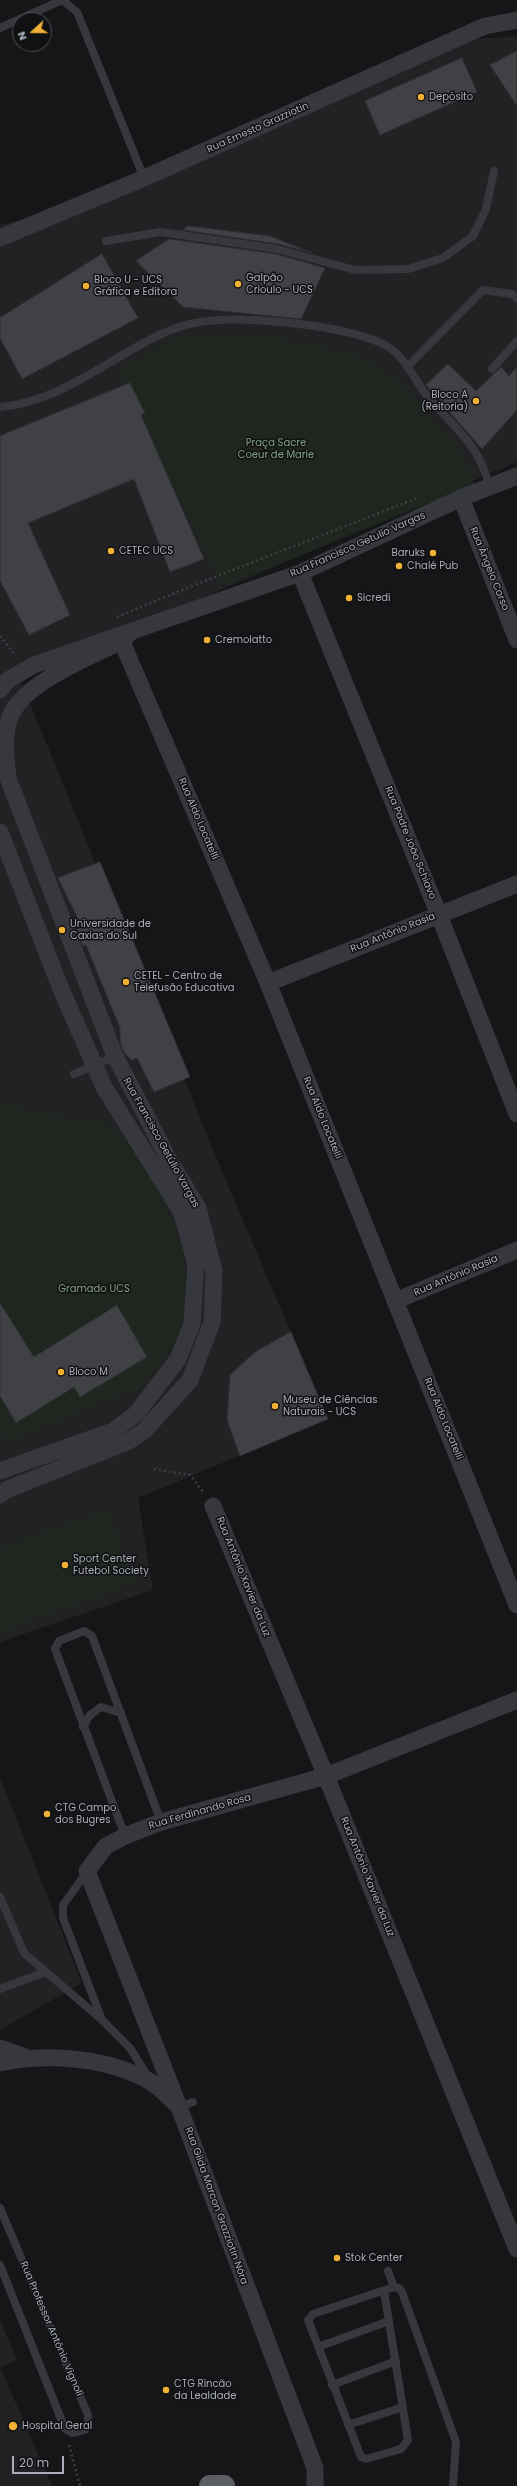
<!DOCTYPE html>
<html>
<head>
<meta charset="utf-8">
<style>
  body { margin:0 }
  #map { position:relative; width:517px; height:2486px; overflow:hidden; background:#161618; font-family:Poppins,sans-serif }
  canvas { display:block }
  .north { position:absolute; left:12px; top:12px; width:40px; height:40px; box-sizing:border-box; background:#111113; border:1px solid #4d4f55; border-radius:50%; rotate:249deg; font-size:11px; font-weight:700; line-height:16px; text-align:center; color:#a8adb8 }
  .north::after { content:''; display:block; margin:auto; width:14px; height:18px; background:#f2b134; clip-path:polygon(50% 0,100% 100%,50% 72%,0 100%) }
  .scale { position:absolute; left:12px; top:2456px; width:52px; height:18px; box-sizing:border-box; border:2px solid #a8adb8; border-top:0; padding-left:5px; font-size:12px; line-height:14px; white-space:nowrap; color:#a8adb8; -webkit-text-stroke:3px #111113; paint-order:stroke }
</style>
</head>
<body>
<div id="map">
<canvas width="517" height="2486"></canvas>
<div class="north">N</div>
<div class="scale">20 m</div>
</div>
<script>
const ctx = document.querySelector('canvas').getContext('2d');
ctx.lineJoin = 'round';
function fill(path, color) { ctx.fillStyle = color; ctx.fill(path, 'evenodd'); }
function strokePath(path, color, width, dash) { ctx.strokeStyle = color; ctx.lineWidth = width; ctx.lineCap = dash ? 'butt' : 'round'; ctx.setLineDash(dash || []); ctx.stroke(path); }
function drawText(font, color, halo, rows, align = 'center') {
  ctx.font = font + ' Poppins,sans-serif'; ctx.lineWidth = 3; ctx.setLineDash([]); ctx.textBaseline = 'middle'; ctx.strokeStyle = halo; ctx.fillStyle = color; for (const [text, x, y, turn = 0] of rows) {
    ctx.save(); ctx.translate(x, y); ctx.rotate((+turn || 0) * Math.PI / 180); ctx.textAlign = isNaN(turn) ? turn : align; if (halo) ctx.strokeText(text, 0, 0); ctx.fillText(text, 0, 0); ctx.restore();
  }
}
fill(new Path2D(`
  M 517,36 L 517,462 L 19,677 L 227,1183 L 328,1419 L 138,1498 L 153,1590 L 0,1642 L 0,225 L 85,204 L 478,39 Z
  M 0,1777 L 82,1983 L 0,2030 Z
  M 0,2320 L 17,2360 L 0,2367 L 52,2486 L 0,2486 Z`), '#222225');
fill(new Path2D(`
  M 182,334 L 264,335 L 356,354 L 403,384 L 462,452 L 474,485 L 222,587 L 118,369 Z
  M 0,1102 L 71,1119 L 100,1118 L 127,1140 L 165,1200 L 183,1251 L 188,1296 L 180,1330 L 164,1360 L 137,1391 L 107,1400 L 7,1443 L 0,1431 Z
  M 108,1508 L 136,1583 L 0,1632 L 0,1548 Z`), '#1e261f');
const building = new Path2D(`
  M 517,51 L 517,106 L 490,65 Z
  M 462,58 L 477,92 L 380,135 L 365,101 Z
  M 188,226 L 270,236 L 312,253 L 278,244 L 183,230 Z
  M 169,239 L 276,254 L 325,268 L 301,319 L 183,307 L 136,261 Z
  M 102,254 L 138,318 L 22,379 L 0,338 L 0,318 Z
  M 448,364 L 476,391 L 501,367 L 509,376 L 517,367 L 517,410 L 482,449 L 426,385 Z
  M 130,383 L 145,413 L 141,415 L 204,559 L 170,572 L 134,479 L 28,523 L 70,615 L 29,635 L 0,581 L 0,436 Z
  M 100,862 L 190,1077 L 154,1092 L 137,1058 L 131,1060 L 124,1052 L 120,1041 L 120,1028 L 86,945 L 83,946 L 77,929 L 82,927 L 58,878 Z
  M 0,1303 L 34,1357 L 117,1305 L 147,1357 L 80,1397 L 74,1387 L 16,1423 L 0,1396 Z
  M 291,1332 L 328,1419 L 240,1456 L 227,1420 L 230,1375 L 255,1352 Z`);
fill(building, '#404145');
strokePath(building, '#303034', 1);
strokePath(new Path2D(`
  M 117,617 C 216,575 317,538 417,498
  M 0,636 L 16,656
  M 154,1469 L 190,1475 L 204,1493
  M 69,2445 L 80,2486`), '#3d3f44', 2.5, [2, 3]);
strokePath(new Path2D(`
  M 0,28 L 62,0 L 77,12 L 144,178
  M 106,241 L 161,232 L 277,249 L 355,270 L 408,269 L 443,258 L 473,236 L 486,209 L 494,171
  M 407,367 L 483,290 L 512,294 L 517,299
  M 492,369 L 517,341
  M 0,407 C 62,402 111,356 166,332 C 183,324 201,321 219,320 C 258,317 362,327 393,350 C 406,360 415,380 425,393 C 440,413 463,431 476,453 C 482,463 486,475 490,486
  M 74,1074 L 115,1056
  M 83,1727 L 90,1715 L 101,1707 L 121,1713
  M 125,1836 L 55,1649 L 59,1641 L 84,1631 L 92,1636 L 161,1822
  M 87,1872 L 63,1905 L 63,1918 L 102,2020
  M 0,1897 L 24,1953 L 102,2020 L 130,2048 L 149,2078
  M 0,1989 L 45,1972
  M 179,2107 L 193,2102
  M 0,2208 L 88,2415 L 88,2424 L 85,2430 L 72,2433 L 65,2429 L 0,2265
  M 388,2271 L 394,2287
  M 384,2291 L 408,2440 L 401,2449 L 366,2459 L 361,2457 L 308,2320 L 313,2314 L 394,2287 L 399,2288 L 402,2292 L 456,2442 L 453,2486
  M 318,2347 L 389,2321
  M 332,2385 L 396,2361
  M 348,2425 L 403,2407`), '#37383d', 8);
strokePath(new Path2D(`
  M 0,238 L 144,178 L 485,26 L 517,20
  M 461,498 L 517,640
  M 300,573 L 439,915 L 517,1114
  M 119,635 L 268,983 L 517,1605
  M 0,690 L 8,680 L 34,665 L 300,573 L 461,498 L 517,476
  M 0,832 L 61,989 L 104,1087 L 182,1213 L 196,1265 L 192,1324 L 178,1359 L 136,1414 L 113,1431 L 0,1471
  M 268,983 L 517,884
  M 395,1301 L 517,1250
  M 0,1495 L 6,1490 L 129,1441 L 144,1431 L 190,1380 L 212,1322 L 214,1271 L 198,1208 L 168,1158 L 115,1056 L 8,778 C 6,760 3,739 9,720 C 19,684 90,657 122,641 L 130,633
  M 213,1506 L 326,1776 L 517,2249
  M 0,2048 L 25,2057
  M 0,2063 C 48,2053 107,2057 151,2082 C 160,2087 168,2097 176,2104
  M 315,2486 L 315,2468 L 179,2107 L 87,1871 L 106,1846 L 125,1836 L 161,1822 L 326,1776 L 517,1700`), '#37383d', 17);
strokePath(new Path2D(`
  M 210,2486 L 224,2486`), '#5b5e65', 22);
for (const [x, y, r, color] of [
  [421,97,4,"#f2b134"],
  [238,284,4,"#f2b134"],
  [86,286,4,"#f2b134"],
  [476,401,4,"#f2b134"],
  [111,551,4,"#f2b134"],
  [433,553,4,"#f2b134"],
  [399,566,4,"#f2b134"],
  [349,598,4,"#f2b134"],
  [207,640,4,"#f2b134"],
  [62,930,4,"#f2b134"],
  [126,982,4,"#f2b134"],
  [61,1372,4,"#f2b134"],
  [275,1406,4,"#f2b134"],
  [65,1565,4,"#f2b134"],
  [47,1814,4,"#f2b134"],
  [337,2258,4,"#f2b134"],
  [166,2390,4,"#f2b134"],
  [13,2426,5,"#f2b134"]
]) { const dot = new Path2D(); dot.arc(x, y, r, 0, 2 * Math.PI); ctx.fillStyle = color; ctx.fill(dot); strokePath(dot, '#111113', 1.5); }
drawText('10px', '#a8adb8', '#111113', [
  ["Depósito",429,97],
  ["Galpão",246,278],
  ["Crioulo - UCS",246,290],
  ["Bloco U - UCS",94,280],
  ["Gráfica e Editora",94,292],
  ["Bloco A",468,395,"right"],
  ["(Reitoria)",468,407,"right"],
  ["CETEC UCS",119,551],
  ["Baruks",425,553,"right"],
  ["Chalé Pub",407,566],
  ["Sicredi",357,598],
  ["Cremolatto",215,640],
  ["Universidade de",70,924],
  ["Caxias do Sul",70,936],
  ["CETEL - Centro de",134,976],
  ["Telefusão Educativa",134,988],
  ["Bloco M",69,1372],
  ["Museu de Ciências",283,1400],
  ["Naturais - UCS",283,1412],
  ["Sport Center",73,1559],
  ["Futebol Society",73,1571],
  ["CTG Campo",55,1808],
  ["dos Bugres",55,1820],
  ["Stok Center",345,2258],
  ["CTG Rincão",174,2384],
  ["da Lealdade",174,2396],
  ["Hospital Geral",22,2426]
], 'left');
drawText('10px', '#a8adb8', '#111113', [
  ["Rua Ernesto Grazziotin",258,128,-24],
  ["Rua Francisco Getulio Vargas",358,545,-24],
  ["Rua Ângelo Corso",489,569,68],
  ["Rua Aldo Locatelli",198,819,67],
  ["Rua Padre João Schiavo",410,843,68],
  ["Rua Antônio Rasia",393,933,-22],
  ["Rua Aldo Locatelli",322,1118,68],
  ["Rua Francisco Getúlio Vargas",161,1143,61],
  ["Rua Antônio Rasia",456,1276,-23],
  ["Rua Aldo Locatelli",443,1419,68],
  ["Rua Antônio Xavier da Luz",243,1577,68],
  ["Rua Ferdinando Rosa",200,1812,-16],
  ["Rua Antônio Xavier da Luz",367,1877,68],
  ["Rua Gilda Marcon Grazziotin Nóra",216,2206,70],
  ["Rua Professor Antônio Vignoli",51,2329,67]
]);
drawText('10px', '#7fa381', '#111113', [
  ["Praça Sacre",276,443],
  ["Coeur de Marie",276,455],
  ["Gramado UCS",94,1289]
]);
</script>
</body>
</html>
